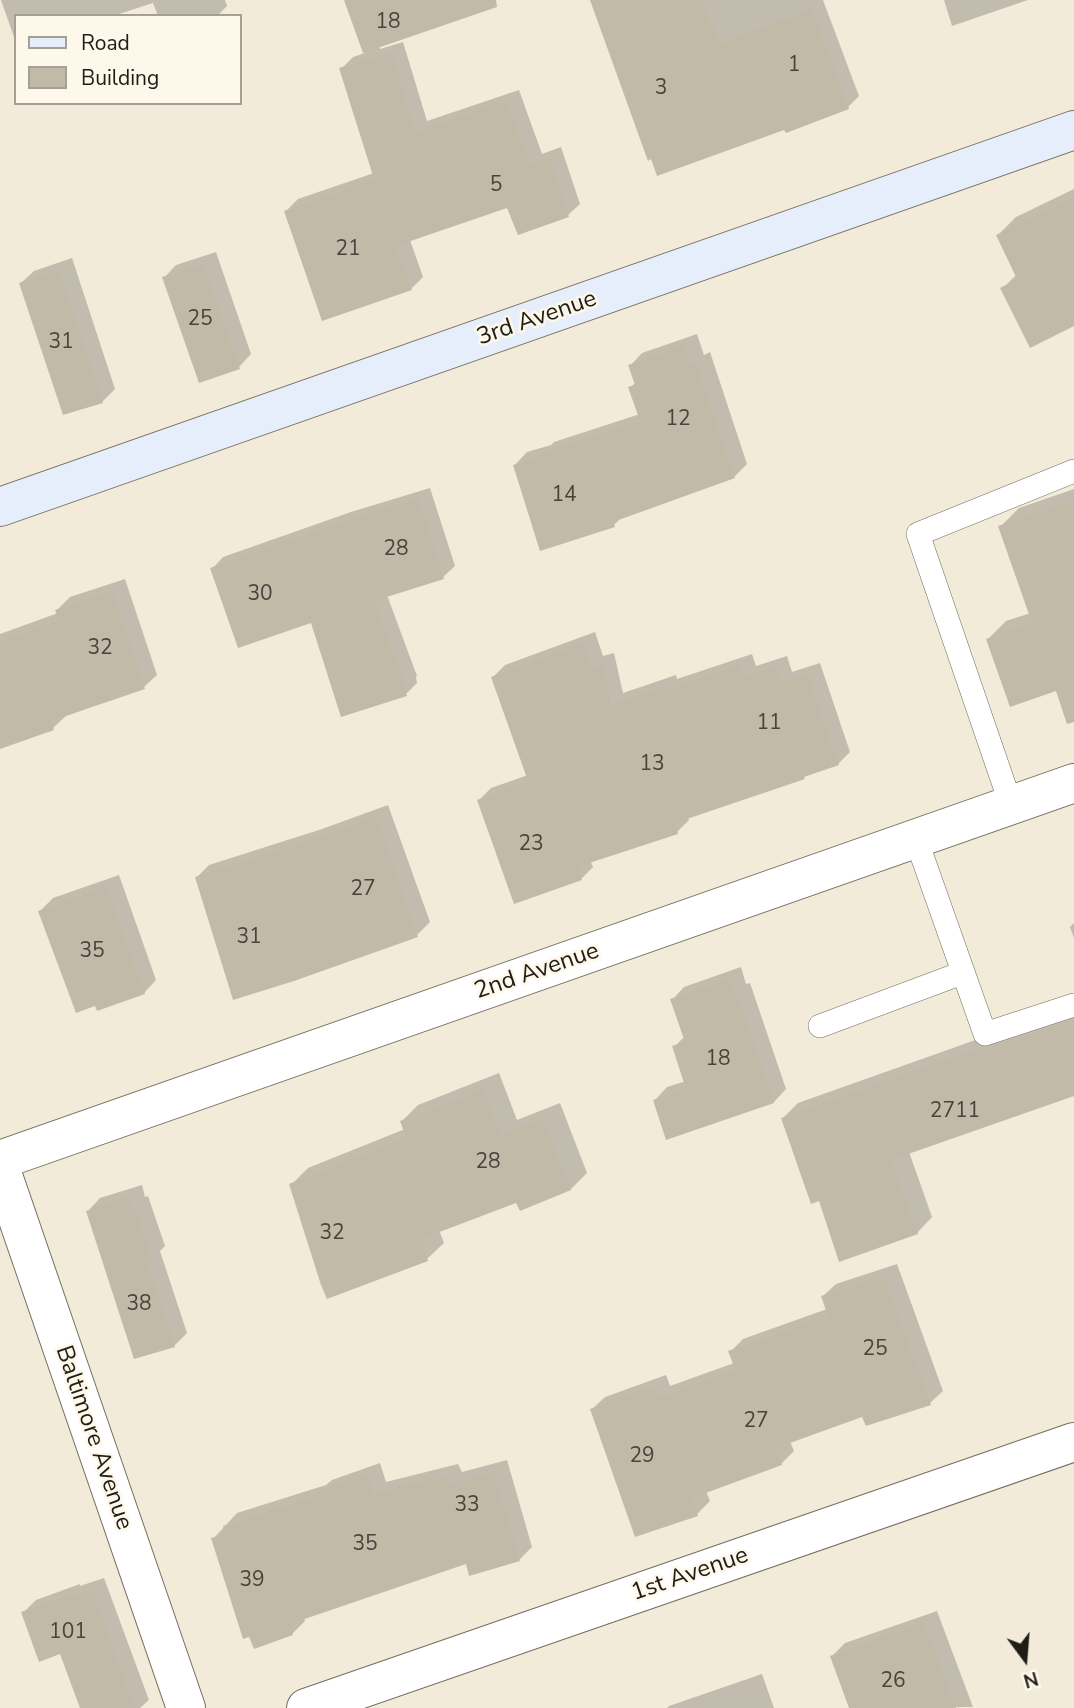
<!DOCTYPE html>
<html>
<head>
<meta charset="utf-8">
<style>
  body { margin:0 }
  #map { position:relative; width:1074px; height:1708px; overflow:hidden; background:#f2ebd9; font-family:"Nunito Sans",sans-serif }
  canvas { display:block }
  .legend { position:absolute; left:14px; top:14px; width:228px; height:91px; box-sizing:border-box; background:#fef8ea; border:2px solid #a5a096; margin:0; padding:9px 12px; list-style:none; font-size:21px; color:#201d17 }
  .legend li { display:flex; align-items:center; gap:14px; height:35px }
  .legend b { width:35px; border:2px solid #a5a096 }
  .north { position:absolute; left:990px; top:1624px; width:70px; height:70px; -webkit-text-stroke:5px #fef8ea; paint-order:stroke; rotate:164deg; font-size:19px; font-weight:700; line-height:28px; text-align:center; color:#201d17 }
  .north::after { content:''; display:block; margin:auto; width:24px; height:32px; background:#201d17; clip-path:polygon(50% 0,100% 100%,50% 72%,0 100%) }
</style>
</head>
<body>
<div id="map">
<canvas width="1074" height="1708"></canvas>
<ul class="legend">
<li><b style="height:9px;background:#e7eefb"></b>Road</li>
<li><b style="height:19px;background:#c1baa9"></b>Building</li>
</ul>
<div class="north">N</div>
</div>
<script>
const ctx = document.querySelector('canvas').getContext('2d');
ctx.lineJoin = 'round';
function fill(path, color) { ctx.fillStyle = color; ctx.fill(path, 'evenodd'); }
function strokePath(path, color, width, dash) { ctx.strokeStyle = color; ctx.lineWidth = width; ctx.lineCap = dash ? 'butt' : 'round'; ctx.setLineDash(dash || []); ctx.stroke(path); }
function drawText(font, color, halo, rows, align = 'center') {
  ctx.font = font + ' "Nunito Sans",sans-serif'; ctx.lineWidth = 5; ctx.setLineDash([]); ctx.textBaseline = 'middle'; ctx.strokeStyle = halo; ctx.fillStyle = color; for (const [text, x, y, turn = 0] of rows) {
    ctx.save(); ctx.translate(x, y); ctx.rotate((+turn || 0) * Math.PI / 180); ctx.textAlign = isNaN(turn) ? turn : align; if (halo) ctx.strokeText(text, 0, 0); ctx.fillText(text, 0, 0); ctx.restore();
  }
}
fill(new Path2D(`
  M 1,0 L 225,0 L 227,6 L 217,16 L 158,16 L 153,3 L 113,16 L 16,16 L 16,43 Z
  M 346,0 L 458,0 L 379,46 L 380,49 L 403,42 L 427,121 L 519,90 L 542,154 L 561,147 L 580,204 L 568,215 L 508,205 L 410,240 L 423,277 L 411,289 L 286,211 L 298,199 L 374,173 L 341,69 L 353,57 L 365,53 Z
  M 592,0 L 823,0 L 859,96 L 848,107 L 785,128 Z
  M 944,0 L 1028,0 L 952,26 Z
  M 1074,189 L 1074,324 L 1002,289 L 1017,274 L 998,235 L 1016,217 Z
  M 216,252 L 251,354 L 239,367 L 164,278 L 176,265 Z
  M 72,258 L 115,389 L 102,402 L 21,283 L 34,271 Z
  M 697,334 L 704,355 L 710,352 L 747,464 L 734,477 L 623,516 L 614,525 L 515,465 L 527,452 L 551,445 L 554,442 L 640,414 L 630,388 L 636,382 L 630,366 L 642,353 Z
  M 430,488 L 455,566 L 443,577 L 387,595 L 417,676 L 416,677 L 417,683 L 406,694 L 312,620 L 212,569 L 223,557 L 351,512 Z
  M 1074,489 L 1074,683 L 988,639 L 1006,621 L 1031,613 L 1001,526 L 1019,508 Z
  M 125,579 L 157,675 L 144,687 L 66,716 L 53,728 L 0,748 L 0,634 L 58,613 L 57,610 L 70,597 Z
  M 595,632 L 603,656 L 614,653 L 623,693 L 676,675 L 677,679 L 752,654 L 756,666 L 787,656 L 792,672 L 820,663 L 850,752 L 838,764 L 807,774 L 804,777 L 688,817 L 689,820 L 677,832 L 590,860 L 593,867 L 581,879 L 479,800 L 491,788 L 528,775 L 493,677 L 505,665 Z
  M 388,805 L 430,922 L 417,935 L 197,877 L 209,865 L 322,829 Z
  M 119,875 L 156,980 L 144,993 L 40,911 L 53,898 Z
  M 1074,923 L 1074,938 L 1070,927 Z
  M 741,967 L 746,984 L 750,983 L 786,1089 L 774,1102 L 655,1100 L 667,1087 L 686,1081 L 674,1047 L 685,1036 L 672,1000 L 684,987 Z
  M 1074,1010 L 1074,1094 L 909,1152 L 932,1217 L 917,1233 L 820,1199 L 783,1118 L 798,1103 L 998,1032 Z
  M 499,1073 L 517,1120 L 560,1103 L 587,1173 L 571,1189 L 517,1200 L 439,1230 L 444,1243 L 427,1259 L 291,1185 L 308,1168 L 405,1129 L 402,1121 L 418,1105 Z
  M 142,1185 L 145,1197 L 148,1196 L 165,1246 L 160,1251 L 187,1333 L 174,1346 L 88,1211 L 100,1198 Z
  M 897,1264 L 943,1391 L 930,1403 L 863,1414 L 790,1441 L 794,1451 L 781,1464 L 706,1491 L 710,1501 L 697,1514 L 592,1409 L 605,1397 L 666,1375 L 670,1386 L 734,1363 L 730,1352 L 743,1339 L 827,1309 L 823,1296 L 836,1284 Z
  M 507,1460 L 532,1547 L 519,1560 L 467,1562 L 304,1617 L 305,1621 L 292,1634 L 213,1539 L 237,1513 L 326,1485 L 332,1480 L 380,1463 L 386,1482 L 458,1464 L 462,1472 Z
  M 104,1578 L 149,1700 L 140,1708 L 82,1708 L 61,1651 L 23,1613 L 36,1600 L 80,1584 L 80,1586 Z
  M 937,1611 L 973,1707 L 851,1708 L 832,1656 L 845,1643 Z
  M 762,1674 L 774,1708 L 667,1708 L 669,1706 Z`), '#0003');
fill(new Path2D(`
  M 344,0 L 496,0 L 497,7 L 363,53 Z
  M 590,0 L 702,0 L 720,43 L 812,9 L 849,109 L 786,133 L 784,130 L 657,176 L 651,159 L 648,161 Z
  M 392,52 L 415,132 L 507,100 L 530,164 L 549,158 L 569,217 L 518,235 L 507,208 L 396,246 L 412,290 L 322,321 L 284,211 L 374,179 L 339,68 Z
  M 1074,197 L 1074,326 L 1030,348 L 1000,288 L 1017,279 L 996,235 Z
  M 203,264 L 240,369 L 199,383 L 162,277 Z
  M 59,270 L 103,403 L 63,415 L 19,283 Z
  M 684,345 L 691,366 L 697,364 L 735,478 L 613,522 L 615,527 L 540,551 L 513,465 L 539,456 L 539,454 L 640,421 L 628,387 L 635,385 L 628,365 Z
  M 419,498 L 444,579 L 374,601 L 407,689 L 405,689 L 407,696 L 341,717 L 311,623 L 238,648 L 210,568 L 338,523 Z
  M 1074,500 L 1074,722 L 1067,724 L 1056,691 L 1010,707 L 986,639 L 1032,623 L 998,526 Z
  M 112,591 L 145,689 L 51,721 L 54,730 L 0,749 L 0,641 L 59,620 L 55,610 Z
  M 583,643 L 591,667 L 603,664 L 611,704 L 664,686 L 665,690 L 740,665 L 744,676 L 775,667 L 780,683 L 808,674 L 839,765 L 804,777 L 805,779 L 675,823 L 678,834 L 577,867 L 582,880 L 514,904 L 477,800 L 528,781 L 491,677 Z
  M 376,816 L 418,937 L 294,981 L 233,1000 L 195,877 L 308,841 Z
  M 106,886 L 145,994 L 97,1011 L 95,1006 L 76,1013 L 38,911 Z
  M 728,979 L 734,996 L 738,995 L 774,1103 L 666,1140 L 653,1100 L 686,1089 L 672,1046 L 685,1042 L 670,999 Z
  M 1074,1020 L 1074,1096 L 891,1160 L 918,1234 L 839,1262 L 819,1201 L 811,1204 L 781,1118 L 981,1047 L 989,1047 Z
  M 483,1089 L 500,1135 L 543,1118 L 571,1190 L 520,1211 L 516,1203 L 421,1239 L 428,1261 L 327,1299 L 321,1285 L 289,1184 L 406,1137 L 400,1121 Z
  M 129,1196 L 132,1209 L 136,1208 L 153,1261 L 147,1262 L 175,1347 L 134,1359 L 86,1211 Z
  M 884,1276 L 931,1405 L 866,1426 L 862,1417 L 776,1448 L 782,1465 L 692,1498 L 698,1516 L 635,1537 L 590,1409 L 653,1387 L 657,1398 L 735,1369 L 728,1351 L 828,1316 L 821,1296 Z
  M 494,1471 L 520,1561 L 469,1576 L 466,1564 L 290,1624 L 293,1635 L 254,1649 L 249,1637 L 243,1639 L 211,1538 L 226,1534 L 223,1526 L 318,1495 L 317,1492 L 367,1475 L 373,1493 L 446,1476 L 449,1484 Z
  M 92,1589 L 135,1708 L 80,1708 L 60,1654 L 39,1662 L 21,1612 L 67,1596 L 68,1597 Z
  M 924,1622 L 956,1708 L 849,1708 L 830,1656 Z`), '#c1baa9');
const lane = new Path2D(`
  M 1011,805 L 918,534 L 1074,471
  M 916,839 L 985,1034 L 1074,1005
  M 820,1026 L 962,973`);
const street = new Path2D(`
  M 0,1160 L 1074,783
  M 0,1167 L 186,1708
  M 306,1708 L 1074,1442`);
const secondary = new Path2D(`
  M 0,507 L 1074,130`);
strokePath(lane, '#756e5f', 24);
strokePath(street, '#756e5f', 40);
strokePath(secondary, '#756e5f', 40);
strokePath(lane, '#fff', 23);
strokePath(street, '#fff', 38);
strokePath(secondary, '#e7eefb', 38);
drawText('21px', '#48443c', null, [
  ["18",388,23],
  ["1",794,66],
  ["3",661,89],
  ["5",496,186],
  ["21",348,250],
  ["25",200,320],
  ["31",61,343],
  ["12",678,420],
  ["14",564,496],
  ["28",396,550],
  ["30",260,595],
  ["32",100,649],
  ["11",769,724],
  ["13",652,765],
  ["23",531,845],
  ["27",363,890],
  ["31",249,938],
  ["35",92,952],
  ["18",718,1060],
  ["2711",955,1112],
  ["28",488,1163],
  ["32",332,1234],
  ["38",139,1305],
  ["25",875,1350],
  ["27",756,1422],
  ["29",642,1457],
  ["33",467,1506],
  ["35",365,1545],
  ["39",252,1581],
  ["101",68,1633],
  ["26",893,1682]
]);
drawText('24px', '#201d17', '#fef8ea', [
  ["3rd Avenue",537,319,-19],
  ["2nd Avenue",537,972,-19],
  ["Baltimore Avenue",93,1438,71],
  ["1st Avenue",690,1575,-19]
]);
</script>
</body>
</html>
